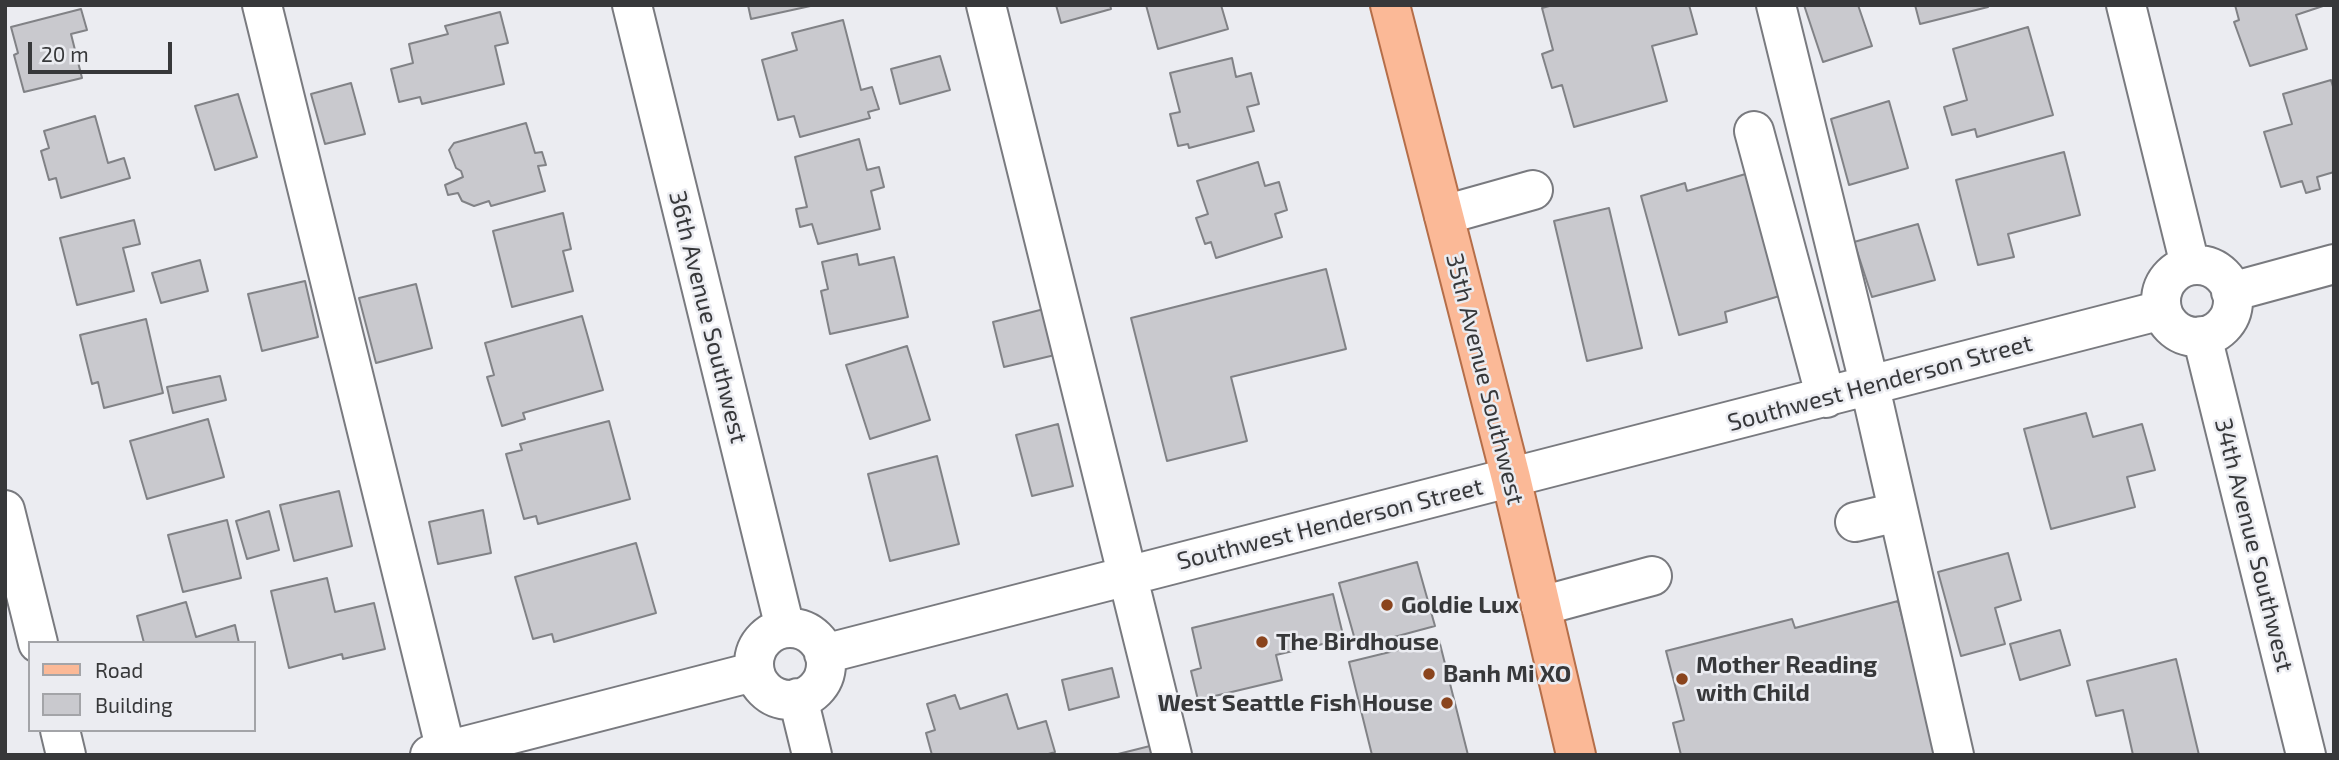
<!DOCTYPE html>
<html>
<head>
<meta charset="utf-8">
<style>
  body { margin:0 }
  #map { position:relative; width:2339px; height:760px; overflow:hidden; background:#ebecf1; font-family:"Exo 2",sans-serif }
  canvas { display:block }
  .frame { position:absolute; inset:0; border:7px solid #37383a; pointer-events:none }
  .legend { position:absolute; left:28px; top:641px; width:228px; height:91px; box-sizing:border-box; background:#ebecf1; border:2px solid #a3a4a8; margin:0; padding:9px 12px; list-style:none; font-size:21px; color:#37383a }
  .legend li { display:flex; align-items:center; gap:14px; height:35px }
  .legend b { width:35px; border:2px solid #a3a4a8 }
  .scale { position:absolute; left:28px; top:42px; width:144px; height:32px; box-sizing:border-box; border:4px solid #37383a; border-top:0; padding-left:9px; font-size:21px; line-height:24px; white-space:nowrap; color:#37383a; -webkit-text-stroke:5px #ebecf1; paint-order:stroke }
</style>
</head>
<body>
<div id="map">
<canvas width="2339" height="760"></canvas>
<div class="frame"></div>
<ul class="legend">
<li><b style="height:9px;background:#fbb997"></b>Road</li>
<li><b style="height:19px;background:#c9c9ce"></b>Building</li>
</ul>
<div class="scale">20 m</div>
</div>
<script>
const ctx = document.querySelector('canvas').getContext('2d');
ctx.lineJoin = 'round';
function fill(path, color) { ctx.fillStyle = color; ctx.fill(path, 'evenodd'); }
function strokePath(path, color, width, dash) { ctx.strokeStyle = color; ctx.lineWidth = width; ctx.lineCap = dash ? 'butt' : 'round'; ctx.setLineDash(dash || []); ctx.stroke(path); }
function drawText(font, color, halo, rows, align = 'center') {
  ctx.font = font + ' "Exo 2",sans-serif'; ctx.lineWidth = 5; ctx.setLineDash([]); ctx.textBaseline = 'middle'; ctx.strokeStyle = halo; ctx.fillStyle = color; for (const [text, x, y, turn = 0] of rows) {
    ctx.save(); ctx.translate(x, y); ctx.rotate((+turn || 0) * Math.PI / 180); ctx.textAlign = isNaN(turn) ? turn : align; if (halo) ctx.strokeText(text, 0, 0); ctx.fillText(text, 0, 0); ctx.restore();
  }
}
const building = new Path2D(`
  M 748,5 L 815,5 L 751,19 Z
  M 1056,5 L 1110,5 L 1111,9 L 1061,23 Z
  M 1146,5 L 1221,5 L 1228,29 L 1158,49 Z
  M 1553,5 L 1689,5 L 1697,34 L 1652,46 L 1667,101 L 1574,127 L 1562,85 L 1552,88 L 1542,54 L 1553,50 L 1542,8 Z
  M 1804,5 L 1858,5 L 1872,46 L 1823,62 Z
  M 1915,5 L 1987,5 L 1988,7 L 1920,24 Z
  M 2235,5 L 2326,5 L 2296,15 L 2307,49 L 2250,66 L 2234,22 L 2239,20 Z
  M 81,9 L 87,30 L 71,34 L 82,78 L 24,92 L 14,55 L 18,53 L 11,27 Z
  M 500,12 L 508,43 L 495,46 L 504,84 L 422,104 L 420,97 L 399,102 L 391,69 L 413,63 L 409,44 L 448,34 L 445,26 Z
  M 843,20 L 861,90 L 872,87 L 879,109 L 868,112 L 870,118 L 800,137 L 794,116 L 778,120 L 762,60 L 797,50 L 792,33 Z
  M 2028,27 L 2053,115 L 1977,137 L 1975,129 L 1952,135 L 1944,107 L 1967,100 L 1953,49 Z
  M 940,56 L 950,90 L 900,104 L 891,69 Z
  M 1232,58 L 1236,77 L 1251,73 L 1259,104 L 1247,107 L 1254,131 L 1189,148 L 1188,144 L 1178,146 L 1170,114 L 1180,112 L 1170,73 Z
  M 2331,80 L 2334,90 L 2334,172 L 2317,177 L 2320,189 L 2306,193 L 2302,181 L 2281,187 L 2264,132 L 2292,124 L 2283,94 Z
  M 351,83 L 365,134 L 325,144 L 311,94 Z
  M 238,94 L 257,157 L 215,170 L 195,106 Z
  M 1889,101 L 1908,168 L 1849,185 L 1831,119 Z
  M 95,116 L 108,163 L 124,158 L 130,178 L 61,198 L 56,178 L 49,180 L 41,151 L 49,148 L 44,131 Z
  M 526,123 L 535,153 L 542,152 L 546,165 L 538,166 L 545,191 L 491,206 L 489,201 L 474,206 L 462,201 L 458,193 L 448,195 L 445,185 L 463,177 L 461,171 L 456,168 L 449,150 L 454,143 Z
  M 859,139 L 867,170 L 879,167 L 884,187 L 871,191 L 880,229 L 818,244 L 812,224 L 800,227 L 796,209 L 807,207 L 795,157 Z
  M 2064,152 L 2080,215 L 2008,234 L 2014,257 L 1978,265 L 1956,180 Z
  M 1258,162 L 1265,186 L 1279,182 L 1287,210 L 1275,214 L 1282,237 L 1216,258 L 1211,242 L 1205,244 L 1196,218 L 1208,214 L 1197,181 Z
  M 1749,173 L 1783,295 L 1725,312 L 1727,322 L 1679,335 L 1641,196 L 1685,183 L 1687,191 Z
  M 1609,208 L 1642,348 L 1587,361 L 1554,221 Z
  M 563,213 L 571,249 L 563,251 L 573,291 L 512,307 L 493,231 Z
  M 134,220 L 140,244 L 123,248 L 134,291 L 77,305 L 60,238 Z
  M 1918,224 L 1935,280 L 1872,297 L 1854,242 Z
  M 857,254 L 859,265 L 894,257 L 908,317 L 830,334 L 821,291 L 828,289 L 822,262 Z
  M 200,260 L 208,291 L 161,303 L 152,273 Z
  M 1326,269 L 1346,349 L 1231,377 L 1247,441 L 1167,461 L 1131,318 Z
  M 305,281 L 318,337 L 262,351 L 248,294 Z
  M 416,284 L 432,348 L 376,363 L 359,298 Z
  M 1044,309 L 1055,355 L 1004,367 L 993,322 Z
  M 582,316 L 603,390 L 523,413 L 525,419 L 502,426 L 487,377 L 494,375 L 485,343 Z
  M 146,319 L 163,393 L 104,408 L 98,382 L 92,384 L 80,335 Z
  M 907,346 L 930,420 L 870,439 L 846,365 Z
  M 220,376 L 226,400 L 173,413 L 167,387 Z
  M 2086,413 L 2093,437 L 2142,424 L 2155,470 L 2127,477 L 2135,507 L 2051,529 L 2024,429 Z
  M 208,419 L 224,477 L 147,499 L 130,441 Z
  M 609,421 L 630,499 L 538,524 L 536,516 L 524,519 L 506,454 L 522,450 L 520,444 Z
  M 1058,424 L 1073,486 L 1032,496 L 1016,435 Z
  M 937,456 L 959,544 L 890,561 L 868,474 Z
  M 339,491 L 352,546 L 294,561 L 280,505 Z
  M 483,510 L 491,553 L 438,564 L 429,522 Z
  M 269,511 L 279,550 L 247,559 L 236,521 Z
  M 227,520 L 241,578 L 183,592 L 168,535 Z
  M 636,543 L 656,613 L 554,642 L 552,634 L 533,639 L 515,577 Z
  M 2008,553 L 2021,600 L 1995,608 L 2005,644 L 1961,656 L 1938,572 Z
  M 1417,562 L 1435,626 L 1357,647 L 1339,583 Z
  M 327,578 L 335,612 L 374,603 L 385,649 L 343,659 L 342,654 L 289,668 L 271,591 Z
  M 1333,594 L 1344,639 L 1276,655 L 1282,680 L 1198,700 L 1191,671 L 1201,668 L 1192,628 Z
  M 1898,601 L 1937,755 L 1681,755 L 1673,723 L 1684,720 L 1666,651 L 1792,619 L 1795,628 Z
  M 186,602 L 196,637 L 235,625 L 239,643 L 144,643 L 137,616 Z
  M 2060,630 L 2070,665 L 2020,680 L 2010,644 Z
  M 1439,640 L 1468,755 L 1372,755 L 1349,662 Z
  M 2176,659 L 2199,755 L 2133,755 L 2123,710 L 2096,716 L 2087,681 Z
  M 1112,668 L 1119,697 L 1069,710 L 1062,680 Z
  M 1007,694 L 1018,729 L 1046,721 L 1055,752 L 1045,755 L 932,755 L 926,733 L 935,730 L 927,704 L 955,695 L 960,709 Z
  M 1154,745 L 1157,755 L 1114,755 Z`);
fill(building, '#c9c9ce');
strokePath(building, '#818286', 2);
const minor = new Path2D(`
  M 262,5 L 447,755
  M 632,5 L 785,628
  M 986,5 L 1172,755
  M 1776,5 L 1870,387 L 1954,755
  M 2126,5 L 2190,265
  M 1754,131 L 1826,398
  M 1444,215 L 1533,190
  M2161 301a36 36 0 1 1 72 0a36 36 0 1 1-72 0Z
  M 2231,292 L 2334,264
  M 2202,336 L 2306,755
  M 5,510 L 38,643
  M 1855,522 L 1898,512
  M 1541,606 L 1652,576
  M754 664a36 36 0 1 1 72 0a36 36 0 1 1-72 0Z
  M 824,654 L 2162,310
  M 798,698 L 812,755
  M 60,730 L 66,755
  M 430,755 L 753,672`);
const major = new Path2D(`
  M 1390,5 L 1511,478 L 1576,755`);
strokePath(minor, '#797a7f', 42);
strokePath(major, '#b56e49', 42);
strokePath(minor, '#fff', 38);
strokePath(major, '#fbb997', 38);
for (const [x, y, r, color] of [
  [1387,605,7,"#8a441d"],
  [1262,642,7,"#8a441d"],
  [1429,674,7,"#8a441d"],
  [1682,679,7,"#8a441d"],
  [1447,703,7,"#8a441d"]
]) { const dot = new Path2D(); dot.arc(x, y, r, 0, 2 * Math.PI); ctx.fillStyle = color; ctx.fill(dot); strokePath(dot, '#ebecf1', 2.5); }
drawText('24px', '#37383a', '#ebecf1', [
  ["36th Avenue Southwest",708,317,76],
  ["35th Avenue Southwest",1485,379,76],
  ["Southwest Henderson Street",1880,383,-15],
  ["Southwest Henderson Street",1330,524,-14],
  ["34th Avenue Southwest",2254,545,76]
]);
drawText('bold 24px', '#37383a', '#ebecf1', [
  ["Goldie Lux",1401,605],
  ["The Birdhouse",1276,642],
  ["Mother Reading",1696,665],
  ["with Child",1696,693],
  ["Banh Mi XO",1443,674],
  ["West Seattle Fish House",1433,703,"right"]
], 'left');
</script>
</body>
</html>
